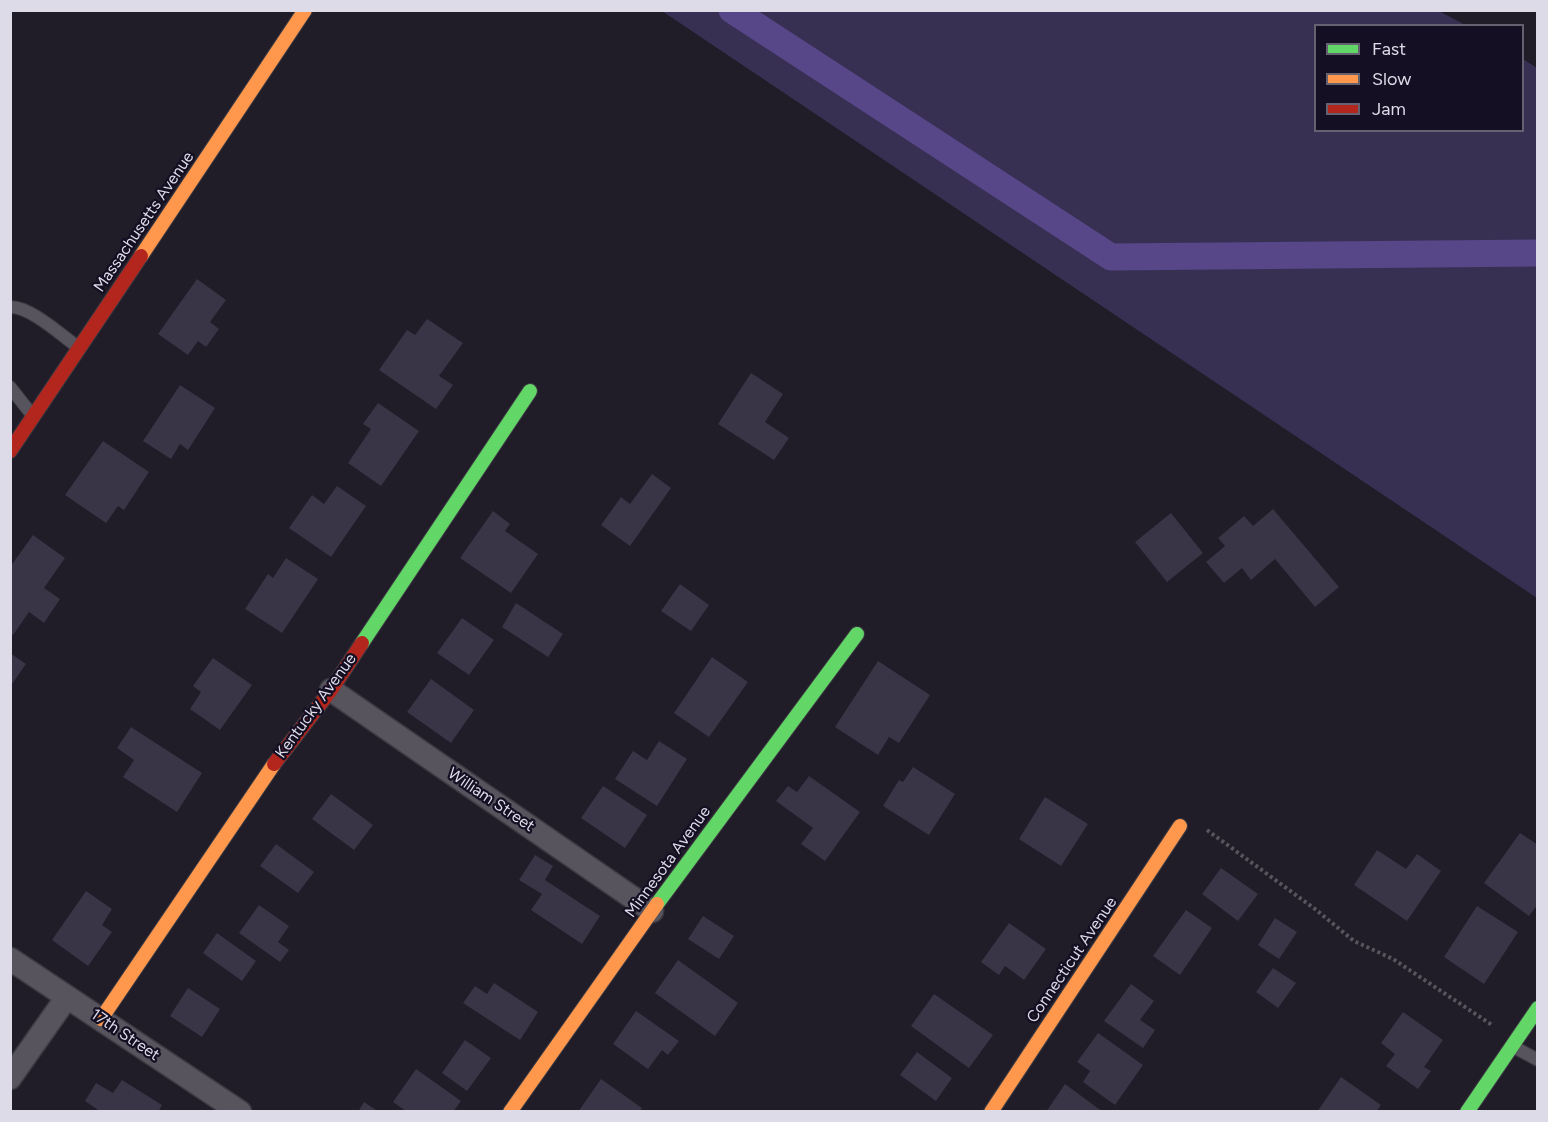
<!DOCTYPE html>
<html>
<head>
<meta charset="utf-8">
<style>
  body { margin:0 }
  #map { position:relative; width:1548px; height:1122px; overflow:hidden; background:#201d28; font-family:Figtree,sans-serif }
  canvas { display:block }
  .frame { position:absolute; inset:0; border:12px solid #dddbe8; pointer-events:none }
  .legend { position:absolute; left:1314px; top:24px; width:210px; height:108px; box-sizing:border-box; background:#140f22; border:2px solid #646171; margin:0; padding:8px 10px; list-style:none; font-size:18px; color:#dddbe8 }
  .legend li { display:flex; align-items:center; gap:12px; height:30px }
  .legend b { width:30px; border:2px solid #646171 }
</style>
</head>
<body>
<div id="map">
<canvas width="1548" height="1122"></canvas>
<div class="frame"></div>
<ul class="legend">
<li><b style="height:8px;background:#63d668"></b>Fast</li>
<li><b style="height:8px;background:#ff974d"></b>Slow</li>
<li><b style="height:8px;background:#b3261e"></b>Jam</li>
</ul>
</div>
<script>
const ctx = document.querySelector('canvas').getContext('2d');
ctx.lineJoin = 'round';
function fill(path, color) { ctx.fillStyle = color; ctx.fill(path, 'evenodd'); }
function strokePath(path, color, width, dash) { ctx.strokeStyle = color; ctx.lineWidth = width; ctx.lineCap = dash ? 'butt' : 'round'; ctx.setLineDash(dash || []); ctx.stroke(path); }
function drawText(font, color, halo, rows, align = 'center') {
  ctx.font = font + ' Figtree,sans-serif'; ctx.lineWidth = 4.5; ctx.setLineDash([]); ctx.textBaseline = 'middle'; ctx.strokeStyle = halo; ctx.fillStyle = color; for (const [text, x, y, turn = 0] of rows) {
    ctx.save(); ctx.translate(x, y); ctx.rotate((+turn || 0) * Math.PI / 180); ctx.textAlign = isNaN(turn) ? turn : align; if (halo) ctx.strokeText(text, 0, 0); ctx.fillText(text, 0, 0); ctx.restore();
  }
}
fill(new Path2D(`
  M 1439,11 L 1465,25 L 1316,26 L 1316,130 L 1522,130 L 1523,59 L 1537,68 L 1537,598 L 662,11 Z`), '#383053');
strokePath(new Path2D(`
  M 732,10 L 1111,257 L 1538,253`), '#574688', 27);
fill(new Path2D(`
  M 197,279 L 226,300 L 210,322 L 219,329 L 206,347 L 198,341 L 188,355 L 158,334 Z
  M 427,319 L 463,343 L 439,376 L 453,385 L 436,409 L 379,370 L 407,330 L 415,335 Z
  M 751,373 L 783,394 L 765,422 L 789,438 L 774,460 L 718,424 Z
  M 180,385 L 215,408 L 188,450 L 180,444 L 171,459 L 143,441 Z
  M 378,403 L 419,431 L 381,486 L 348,463 L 371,429 L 363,424 Z
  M 103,441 L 149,472 L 124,510 L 118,506 L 106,523 L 65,495 Z
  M 652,474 L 671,488 L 630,546 L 601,525 L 621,497 L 630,504 Z
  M 337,486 L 366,506 L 331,557 L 289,528 L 312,495 L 324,504 Z
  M 1273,509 L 1339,587 L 1315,607 L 1275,559 L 1251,580 L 1242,568 L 1224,583 L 1206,562 L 1225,546 L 1218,538 L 1244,516 L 1253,526 Z
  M 493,511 L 510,524 L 505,531 L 538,554 L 511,593 L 460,558 Z
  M 1171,513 L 1203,553 L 1167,582 L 1135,542 Z
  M 33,535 L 65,558 L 44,588 L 60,599 L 44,623 L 29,612 L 13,635 L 10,634 L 10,567 Z
  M 286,558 L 318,579 L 282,633 L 245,609 L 268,574 L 273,578 Z
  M 680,584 L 709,605 L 691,631 L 661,611 Z
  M 516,603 L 563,634 L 548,657 L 502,627 Z
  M 462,618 L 494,640 L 469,675 L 437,653 Z
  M 10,653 L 26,664 L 10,687 Z
  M 712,657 L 748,682 L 709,737 L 674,713 Z
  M 213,658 L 252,685 L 220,730 L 190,709 L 201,692 L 193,686 Z
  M 878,661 L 930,695 L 899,743 L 889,737 L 878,755 L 835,727 Z
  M 431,679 L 474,710 L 451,743 L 407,712 Z
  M 131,727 L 202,773 L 177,812 L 123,777 L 134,760 L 117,748 Z
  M 659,741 L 687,759 L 657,806 L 615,779 L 633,751 L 647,760 Z
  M 913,767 L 955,794 L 929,835 L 883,806 L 899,780 L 903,782 Z
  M 809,776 L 860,812 L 825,861 L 801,844 L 813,828 L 776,801 L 788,786 L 797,792 Z
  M 603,786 L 647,815 L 625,848 L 581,818 Z
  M 331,794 L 373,825 L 354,850 L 312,819 Z
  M 1045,797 L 1088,824 L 1061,866 L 1019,839 Z
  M 1520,833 L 1538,845 L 1538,904 L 1529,916 L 1484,883 Z
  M 276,844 L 314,872 L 298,893 L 260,866 Z
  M 1377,850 L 1406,869 L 1417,854 L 1441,871 L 1407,921 L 1354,885 Z
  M 535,855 L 553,866 L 545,880 L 600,916 L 582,944 L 531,910 L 542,894 L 519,880 Z
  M 1221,868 L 1258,894 L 1238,921 L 1202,894 Z
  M 86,891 L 112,909 L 102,925 L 112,932 L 88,966 L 52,940 Z
  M 259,905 L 289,926 L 278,942 L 289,950 L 280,962 L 239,933 Z
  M 1477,906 L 1518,932 L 1484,984 L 1444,957 Z
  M 1186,910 L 1212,928 L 1180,975 L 1153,956 Z
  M 703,916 L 734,936 L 719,959 L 688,939 Z
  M 1275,918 L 1297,932 L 1279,959 L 1258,945 Z
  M 1009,923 L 1046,949 L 1024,980 L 1005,966 L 999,975 L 981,962 Z
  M 217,933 L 256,961 L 242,981 L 203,953 Z
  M 678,960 L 738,1003 L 715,1036 L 655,993 Z
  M 1273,968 L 1296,983 L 1278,1008 L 1256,992 Z
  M 494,983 L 538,1012 L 520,1040 L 463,1003 L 475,986 L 487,994 Z
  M 1131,984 L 1154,1001 L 1140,1020 L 1155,1030 L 1143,1048 L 1104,1021 Z
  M 188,988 L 220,1009 L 202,1037 L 170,1016 Z
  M 934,994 L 993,1035 L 969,1068 L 911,1026 Z
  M 636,1011 L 679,1041 L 668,1055 L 662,1050 L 648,1069 L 613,1044 Z
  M 1403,1012 L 1443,1040 L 1424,1067 L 1431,1071 L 1418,1089 L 1386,1066 L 1395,1054 L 1381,1043 Z
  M 1098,1033 L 1143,1065 L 1115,1105 L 1083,1082 L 1090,1071 L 1077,1062 Z
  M 465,1040 L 491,1058 L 467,1091 L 442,1073 Z
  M 917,1052 L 952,1078 L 936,1101 L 900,1075 Z
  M 416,1069 L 461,1101 L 453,1112 L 407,1112 L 393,1102 Z
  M 1341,1077 L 1381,1105 L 1376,1112 L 1317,1112 Z
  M 601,1079 L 642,1108 L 639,1112 L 578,1112 Z
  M 122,1080 L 162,1105 L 158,1112 L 101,1112 L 85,1101 L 96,1083 L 113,1093 Z
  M 1065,1084 L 1103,1112 L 1046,1112 Z
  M 364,1102 L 379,1112 L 358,1112 Z`), '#393446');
const lane = new Path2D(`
  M 10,307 C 30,306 62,336 78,347
  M 10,387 L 33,416
  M 1512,1046 L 1538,1060`);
const street = new Path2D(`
  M 331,690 L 652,911
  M 10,959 L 240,1112
  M 10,1078 L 67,997`);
const fast = new Path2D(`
  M 362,643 L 530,391
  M 657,904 L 857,634
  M 1467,1112 L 1538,1008`);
const slow = new Path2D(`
  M 141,256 L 305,10
  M 101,1019 L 274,764
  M 510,1112 L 657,904
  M 991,1112 L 1180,826`);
const jam = new Path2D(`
  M 10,451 L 141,256
  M 274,764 L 331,690 L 362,643`);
strokePath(lane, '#3c3a43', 14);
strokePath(street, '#3c3a43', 25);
strokePath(fast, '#3c3a43', 16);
strokePath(slow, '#3c3a43', 16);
strokePath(jam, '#3c3a43', 16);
strokePath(new Path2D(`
  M 1207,830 L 1315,909 L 1354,941 L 1393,959 L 1492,1025`), '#57555e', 4, [3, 3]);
strokePath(lane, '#57545e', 12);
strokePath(street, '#57545e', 22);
strokePath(fast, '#63d668', 14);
strokePath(slow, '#ff974d', 14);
strokePath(jam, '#b3261e', 14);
drawText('16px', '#dddbe8', '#140f22', [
  ["Massachusetts Avenue",144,222,-56],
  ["Kentucky Avenue",316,706,-54],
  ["William Street",491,800,34],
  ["Minnesota Avenue",668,862,-54],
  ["Connecticut Avenue",1072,960,-56],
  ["17th Street",125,1035,34]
]);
</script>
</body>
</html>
